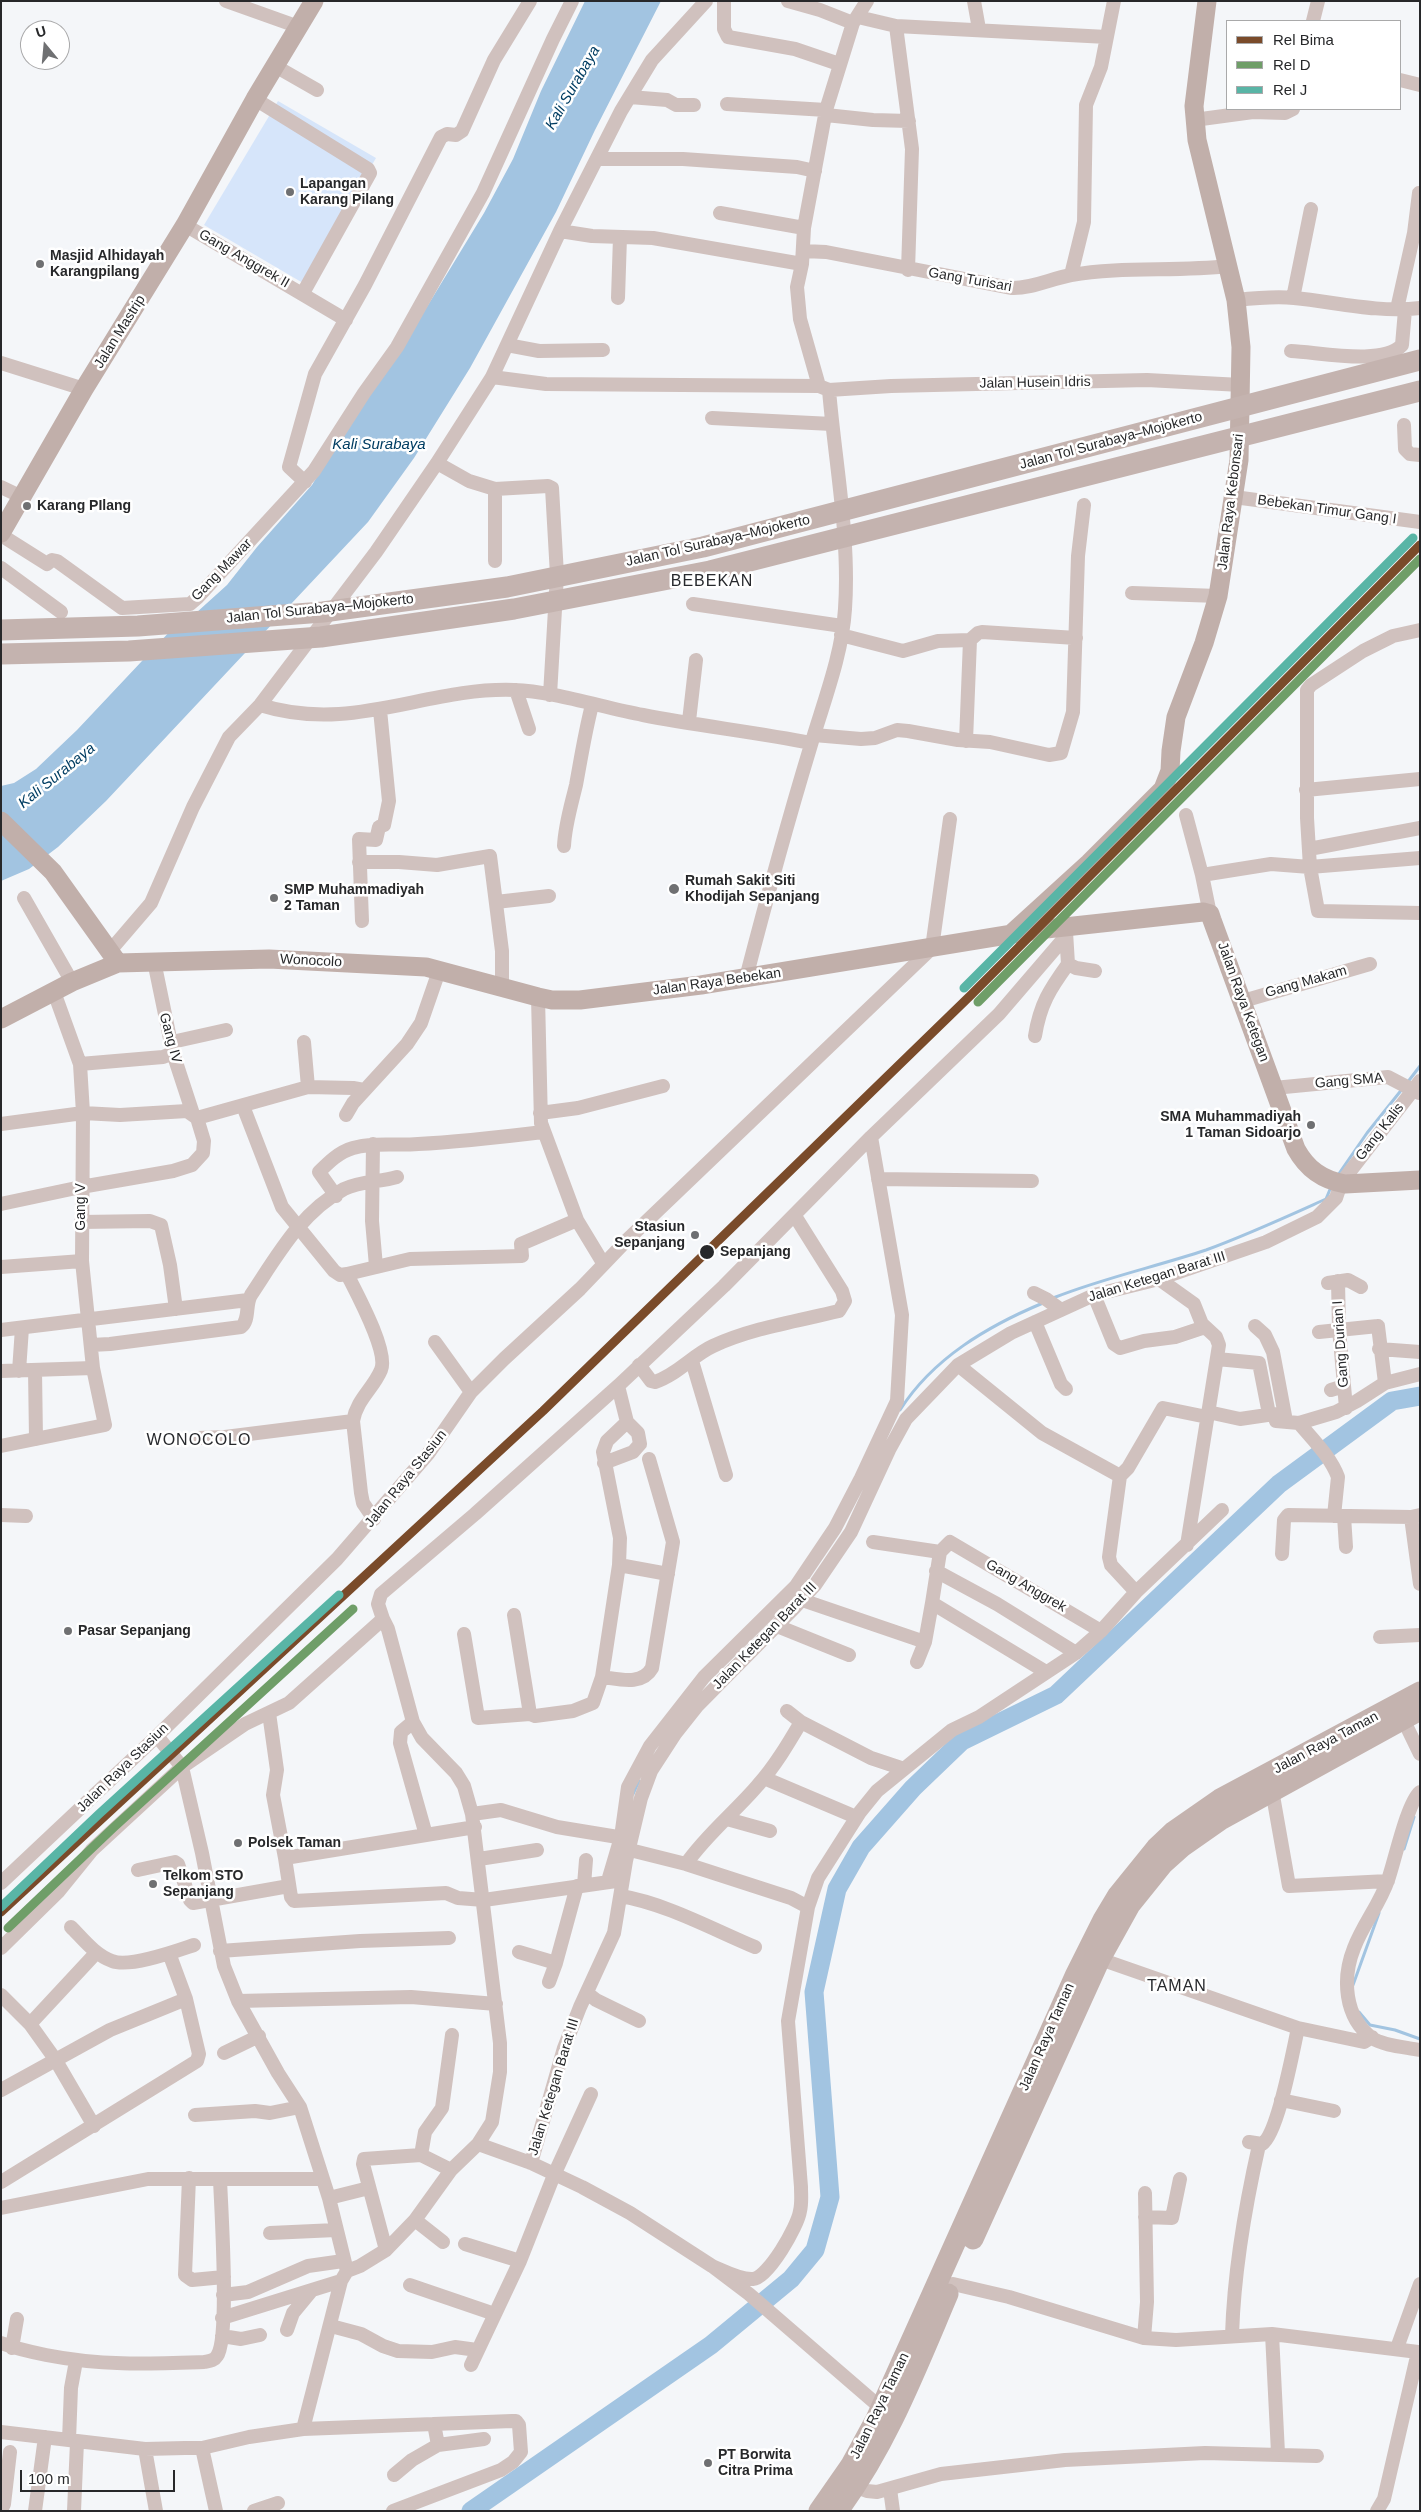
<!DOCTYPE html>
<html>
<head>
<meta charset="utf-8">
<style>
  body { margin:0 }
  #map { position:relative; width:1421px; height:2512px; overflow:hidden; background:#f4f6f9; font-family:Helvetica,sans-serif }
  canvas { display:block }
  .frame { position:absolute; inset:0; border:2px solid #27282a; pointer-events:none }
  .legend { position:absolute; left:1226px; top:20px; width:175px; height:90px; box-sizing:border-box; background:#fff; border:1px solid #a9a9aa; margin:0; padding:6px 9px; list-style:none; font-size:15px; color:#27282a }
  .legend li { display:flex; align-items:center; gap:10px; height:25px }
  .legend b { width:25px; border:1px solid #a9a9aa }
  .north { position:absolute; left:20px; top:20px; width:50px; height:50px; box-sizing:border-box; background:#fff; border:1px solid #a9a9aa; border-radius:50%; rotate:343deg; font-size:14px; font-weight:700; line-height:20px; text-align:center; color:#27282a }
  .north::after { content:''; display:block; margin:auto; width:18px; height:22px; background:#6f7072; clip-path:polygon(50% 0,100% 100%,50% 72%,0 100%) }
  .scale { position:absolute; left:20px; top:2470px; width:155px; height:22px; box-sizing:border-box; border:2px solid #27282a; border-top:0; padding-left:6px; font-size:15px; line-height:18px; white-space:nowrap; color:#27282a; -webkit-text-stroke:4px #fff; paint-order:stroke }
</style>
</head>
<body>
<div id="map">
<canvas width="1421" height="2512"></canvas>
<div class="frame"></div>
<ul class="legend">
<li><b style="height:6px;background:#7a4b2a"></b>Rel Bima</li>
<li><b style="height:6px;background:#6f9e68"></b>Rel D</li>
<li><b style="height:6px;background:#59b5a6"></b>Rel J</li>
</ul>
<div class="north">U</div>
<div class="scale">100 m</div>
</div>
<script>
const ctx = document.querySelector('canvas').getContext('2d');
ctx.lineJoin = 'round';
function fill(path, color) { ctx.fillStyle = color; ctx.fill(path, 'evenodd'); }
function strokePath(path, color, width, dash) { ctx.strokeStyle = color; ctx.lineWidth = width; ctx.lineCap = dash ? 'butt' : 'round'; ctx.setLineDash(dash || []); ctx.stroke(path); }
function drawText(font, color, halo, rows, align = 'center') {
  ctx.font = font + ' Helvetica,sans-serif'; ctx.lineWidth = 5; ctx.setLineDash([]); ctx.textBaseline = 'middle'; ctx.strokeStyle = halo; ctx.fillStyle = color; for (const [text, x, y, turn = 0] of rows) {
    ctx.save(); ctx.translate(x, y); ctx.rotate((+turn || 0) * Math.PI / 180); ctx.textAlign = isNaN(turn) ? turn : align; if (halo) ctx.strokeText(text, 0, 0); ctx.fillText(text, 0, 0); ctx.restore();
  }
}
fill(new Path2D(`
  M 278,101 L 376,158 L 303,283 L 204,225 Z`), '#d6e5fa');
fill(new Path2D(`
  M 585,1 L 661,1 L 595,130 L 556,212 L 470,368 L 414,458 L 368,522 L 106,801 L 58,847 L 29,869 L 1,881 L 1,786 L 14,783 L 36,769 L 77,730 L 174,627 L 196,613 L 227,585 L 257,547 L 312,485 L 340,439 L 400,351 L 484,213 L 513,159 L 541,91 Z`), '#a2c4e1');
strokePath(new Path2D(`
  M 1407,1083 L 1420,1066
  M 1338,1175 L 1367,1133 L 1403,1088
  M 1053,1298 C 1103,1278 1155,1267 1206,1250 C 1247,1235 1286,1217 1326,1199 L 1331,1187
  M 900,1410 C 933,1358 988,1326 1043,1303
  M 633,1794 L 639,1781
  M 1404,1849 L 1414,1817
  M 1353,1985 L 1379,1913
  M 1359,2012 L 1370,2025 L 1395,2030 L 1420,2039`), '#a2c4e1', 3);
strokePath(new Path2D(`
  M 471,2511 L 711,2345 L 791,2279 L 815,2250 L 830,2197 L 814,1992 L 837,1889 L 861,1847 L 913,1788 L 962,1741 L 1056,1695 L 1279,1484 L 1392,1401 L 1420,1396`), '#a2c4e1', 19);
strokePath(new Path2D(`
  M 226,1 L 299,27
  M 724,1 L 724,29 L 728,37 L 795,49 L 839,64
  M 788,1 L 820,10 L 853,23
  M 974,1 L 979,29
  M 858,17 L 896,26 L 1107,37
  M 1313,21 L 1318,1
  M 896,26 L 912,149 L 908,270
  M 275,66 L 317,90
  M 1400,80 L 1420,85
  M 630,97 L 667,100 L 676,105 L 694,105
  M 255,99 L 368,169 L 370,173 L 303,293
  M 727,104 L 826,110
  M 826,115 L 873,120 L 909,121
  M 1194,120 L 1253,112 L 1285,113 L 1293,109
  M 597,159 L 683,159 L 797,167 L 815,171
  M 720,213 L 804,228
  M 185,225 L 346,320
  M 560,231 L 592,236 L 653,238 L 802,264
  M 803,251 L 826,252 L 1011,288 C 1031,289 1050,279 1071,275 C 1121,266 1177,272 1228,266
  M 1071,275 L 1084,222 L 1086,105 L 1101,67 L 1114,1
  M 618,298 L 620,237
  M 1293,298 L 1311,209
  M 1236,300 C 1255,298 1275,296 1294,298 C 1336,302 1377,313 1420,308
  M 1397,309 L 1414,233 L 1419,193
  M 507,345 L 539,351 L 603,350
  M 1291,351 C 1319,352 1383,366 1402,345 L 1405,310
  M 1,363 L 84,389
  M 492,377 L 546,384 L 819,386
  M 829,390 L 891,386 L 1147,380 L 1241,385
  M 712,418 L 832,424
  M 1404,425 L 1405,449 L 1410,454 L 1420,455
  M 437,463 L 469,481 L 495,489 L 548,486 L 552,488 L 557,575 L 550,695
  M 305,482 L 289,467 L 315,374 L 365,285 L 441,137 L 447,134 L 456,135 L 462,131 L 494,60 L 530,1
  M 1,487 L 22,497
  M 495,489 L 495,561
  M 1234,497 L 1420,522
  M 1,535 L 47,564 L 52,560 L 57,561 L 122,608 L 190,604 L 197,598 L 314,471 L 364,393 L 397,347 L 483,193 L 553,39 L 572,1
  M 1,568 L 61,612
  M 1132,593 L 1218,596
  M 693,604 L 842,626
  M 1420,630 L 1393,636 L 1363,651 L 1311,685 L 1307,690 L 1307,818 L 1310,867 L 1318,911 L 1420,913
  M 841,635 L 903,651 L 938,641 L 970,640
  M 516,690 L 529,729
  M 260,705 C 353,734 425,687 514,690 C 553,691 604,708 643,715 C 699,726 756,732 811,743
  M 689,721 L 696,660
  M 814,735 L 861,739 L 875,738 L 897,730 L 908,731 L 958,740 L 990,742 L 1049,755 L 1061,753 L 1073,712 L 1078,556 L 1084,505
  M 966,741 L 970,640 L 978,633 L 982,632 L 1076,638
  M 1306,790 L 1420,779
  M 1186,815 L 1202,875 L 1210,914
  M 564,846 C 565,825 571,806 576,785 C 581,758 585,732 592,705
  M 1309,849 L 1420,828
  M 359,862 L 399,862 L 437,865 L 490,856 L 502,951 L 502,987
  M 1202,875 L 1271,864 L 1310,867 L 1420,858
  M 24,898 L 72,982
  M 496,902 L 549,896
  M 362,921 L 359,839 L 376,840 L 379,827 L 384,825 L 389,801 L 380,710
  M 1066,932 L 1068,964 L 1076,968 L 1095,971
  M 109,952 L 151,903 L 193,807 L 229,737 L 260,705 L 376,552 L 437,463 L 492,377 L 560,231 L 621,111 L 652,60 L 706,1
  M 154,961 L 173,1053 L 193,1114
  M 746,978 C 766,901 787,824 810,748 C 823,703 842,656 845,609 C 850,537 835,462 829,390 L 819,386 L 800,319 L 797,287 L 802,264 L 804,228 L 826,110 L 853,23 L 867,1
  M 538,997 L 541,1123 L 577,1220 L 603,1263
  M 1243,1001 L 1370,964
  M 1035,1036 C 1040,1004 1050,989 1068,964
  M 172,1042 L 226,1030
  M 304,1042 L 308,1087
  M 80,1064 L 163,1057 L 173,1053
  M 1274,1088 L 1388,1077 L 1419,1093
  M 540,1113 L 578,1108 L 663,1086
  M 346,1115 L 353,1103 L 407,1044 L 421,1023 L 439,971
  M 1,1124 L 83,1113 L 120,1115 L 187,1111 L 197,1118 L 308,1087 L 353,1088 L 364,1090
  M 373,1144 L 372,1221 L 376,1266
  M 878,1179 L 1032,1181
  M 336,1196 L 319,1172 C 329,1162 339,1152 353,1148 C 374,1142 396,1146 418,1144 C 460,1142 502,1137 543,1132
  M 1,1204 L 81,1187 L 173,1171 L 192,1165 L 203,1153 L 204,1141 L 197,1118
  M 81,1222 L 150,1221 L 161,1225 L 170,1265 L 176,1309
  M 1,1267 L 82,1261
  M 347,1274 L 410,1259 L 522,1256 L 521,1244 L 577,1220
  M 1159,1279 L 1194,1304 L 1202,1324 L 1216,1337 L 1219,1345 L 1187,1545
  M 1338,1281 L 1339,1329 L 1346,1408
  M 1328,1283 L 1348,1280 L 1361,1287
  M 1034,1293 L 1046,1299 L 1061,1310
  M 1094,1295 L 1114,1344 L 1120,1348 L 1144,1341 L 1175,1337 L 1205,1327
  M 1035,1322 L 1061,1384 L 1066,1389
  M 1255,1326 L 1265,1335 L 1273,1352 L 1286,1421
  M 1378,1326 L 1385,1383
  M 1,1330 L 248,1300
  M 1319,1332 L 1378,1326
  M 435,1342 L 471,1392
  M 91,1345 L 110,1344 L 241,1327 C 250,1320 245,1305 251,1295 C 277,1256 301,1212 344,1189 C 360,1181 380,1182 397,1177
  M 1379,1349 L 1420,1352
  M 1217,1359 L 1259,1363 L 1269,1414
  M 692,1361 L 726,1475
  M 639,1365 L 651,1381 L 655,1382 C 677,1375 693,1355 713,1346 C 752,1328 798,1321 839,1311 L 845,1301 L 842,1291 L 795,1216
  M 958,1365 L 1042,1433 L 1120,1476 L 1128,1468 L 1163,1408 L 1207,1417
  M 35,1370 L 36,1439
  M 1,1371 L 93,1368
  M 19,1371 L 22,1328
  M 1331,1390 L 1344,1386
  M 1208,1412 L 1240,1419 L 1274,1414 L 1276,1421 L 1299,1423 L 1336,1412 L 1357,1401 L 1385,1383 L 1420,1374
  M 353,1421 L 361,1493 L 363,1503 L 374,1519
  M 1299,1423 C 1313,1440 1330,1456 1338,1477 L 1334,1516
  M 198,1438 L 225,1437 L 353,1421 C 357,1399 373,1389 381,1370 C 389,1352 356,1292 347,1274 L 340,1275 L 334,1271 L 282,1207 L 243,1106
  M 1,1446 L 105,1425 L 93,1368 L 82,1261 L 83,1113 L 80,1064 L 54,992
  M 604,1463 L 633,1452 L 640,1444 L 638,1433 L 627,1422
  M 1120,1476 L 1109,1557 L 1111,1565 L 1136,1592
  M 1,1515 L 26,1516
  M 1344,1516 L 1346,1547
  M 1411,1517 L 1420,1584
  M 873,1542 L 940,1552
  M 1282,1554 L 1284,1520 L 1288,1515 L 1411,1517 L 1420,1515
  M 619,1565 L 668,1574
  M 936,1571 L 997,1604 L 1076,1653
  M 802,1600 L 925,1642 L 932,1603 L 1046,1672
  M 932,1603 L 940,1552 L 950,1542 L 1101,1631
  M 514,1615 L 530,1714 L 535,1716 L 573,1711 L 593,1703 L 602,1677 L 619,1565 L 620,1538 L 603,1452 L 607,1441 L 627,1422 L 618,1386
  M 383,1619 L 378,1604 L 381,1594 L 475,1514 L 618,1386 L 724,1286 L 871,1137 L 999,1014 L 1066,936
  M 777,1626 L 849,1655
  M 464,1634 L 478,1718 L 530,1714
  M 1380,1637 L 1420,1635
  M 917,1662 L 925,1642
  M 602,1677 C 619,1679 642,1686 652,1668 L 673,1542 L 649,1459
  M 269,1713 L 277,1770 L 273,1795 L 285,1858
  M 1403,1719 L 1420,1754
  M 413,1722 L 401,1732 L 400,1743 L 426,1835
  M 801,1722 L 871,1758 L 904,1769
  M 157,1736 L 182,1767 L 202,1853 L 224,1966 L 238,2001 L 278,2073 L 300,2107 L 329,2198 L 347,2271
  M 764,1778 L 856,1817
  M 1272,1790 L 1289,1886 L 1388,1881
  M 1420,1792 C 1407,1803 1395,1860 1388,1880 C 1380,1904 1363,1924 1354,1948 C 1342,1978 1344,2017 1372,2038 C 1384,2046 1406,2047 1420,2050
  M 472,1814 L 501,1810 L 557,1827 L 630,1839
  M 727,1819 L 770,1831
  M 475,1827 L 285,1858 L 291,1897 L 294,1901 L 446,1893 L 458,1898 L 484,1900 L 616,1881
  M 630,1850 L 686,1864 C 706,1835 735,1812 758,1785 C 775,1766 788,1744 801,1722 L 787,1711
  M 479,1859 L 537,1850
  M 686,1864 L 791,1898 L 808,1907 L 788,2021 L 801,2187 C 801,2195 802,2203 800,2211 C 798,2226 768,2278 753,2279 C 740,2280 724,2271 712,2266
  M 138,1870 L 175,1862 L 178,1864 L 190,1900 L 193,1903 L 289,1886
  M 608,1881 L 621,1837 L 628,1787 L 650,1746 L 704,1677 L 796,1586 L 835,1528 L 861,1478 L 897,1401 L 902,1315 L 871,1137
  M 1,1883 L 157,1736 L 337,1559 L 428,1454 L 471,1392 L 504,1359 L 580,1289 L 627,1240 L 932,948 L 950,819
  M 584,1885 L 586,1860
  M 621,1896 C 667,1904 712,1929 755,1947
  M 808,1907 L 818,1878 L 860,1812 L 877,1791 L 952,1730 L 979,1717 L 1076,1653 L 1101,1631 L 1136,1592 L 1222,1510
  M 71,1927 C 83,1939 95,1955 112,1961 C 130,1968 176,1951 194,1945
  M 1,1948 L 58,1892 L 92,1850 L 182,1767 L 245,1724 L 289,1703 L 383,1619 L 388,1629 L 413,1722 L 422,1738 L 456,1773 L 464,1786 L 472,1814 L 500,2043 L 500,2072 L 492,2122 L 478,2144 L 451,2170 L 415,2220 L 386,2250 L 360,2266 L 347,2271 L 341,2281 L 303,2429
  M 220,1951 L 360,1941 L 449,1938
  M 519,1952 L 556,1963 L 577,1886
  M 1100,1959 L 1298,2028 L 1364,2042 L 1372,2037
  M 549,1982 L 556,1963
  M 587,1993 L 596,2000 L 639,2021
  M 1,1995 L 30,2024 L 55,2059 L 94,2126
  M 238,2001 L 411,1997 L 496,2004
  M 30,2024 L 96,1953
  M 224,2053 L 259,2036
  M 1,2090 L 110,2030 L 186,1999
  M 1281,2100 L 1334,2111
  M 195,2115 L 255,2111 L 270,2113 L 300,2107
  M 1249,2142 L 1262,2144 C 1278,2134 1293,2050 1298,2028
  M 478,2144 L 531,2163 L 582,2187 L 630,2213 L 712,2266 L 749,2294 L 881,2408
  M 421,2155 L 425,2132 L 442,2108 L 452,2035
  M 531,2163 L 564,2048 L 580,2007 L 614,1933 L 626,1861 L 641,1798 L 651,1771 L 675,1734 L 698,1705 L 795,1607 L 815,1585 L 851,1532 L 889,1450 L 906,1419 L 958,1365 L 1011,1333 L 1094,1295 L 1159,1279 L 1266,1242 L 1317,1217 L 1336,1198 L 1341,1183 L 1420,1081
  M 189,2178 L 185,2275 L 192,2280 L 224,2277
  M 1,2182 L 197,2061 L 199,2054 L 186,1999 L 169,1953
  M 329,2198 L 369,2188
  M 1,2208 L 148,2179 L 323,2179
  M 1145,2217 L 1172,2218 L 1180,2179
  M 415,2220 L 443,2242
  M 270,2233 L 336,2230
  M 465,2244 L 520,2261
  M 386,2250 L 363,2164 L 364,2159 L 421,2155 L 451,2170
  M 953,2284 L 1009,2297 L 1144,2338 L 1176,2340 L 1272,2334 L 1418,2352 L 1384,2499 L 1377,2511
  M 410,2285 L 495,2314
  M 223,2295 L 248,2292 L 308,2266 L 343,2261
  M 222,2318 L 312,2290
  M 331,2326 L 361,2334 L 383,2346 L 398,2351 L 432,2352 L 455,2347 L 477,2350
  M 287,2330 L 293,2313 L 312,2290 L 341,2281
  M 1272,2334 L 1278,2453
  M 1232,2335 C 1234,2271 1245,2207 1259,2145
  M 222,2336 L 241,2339 L 260,2335
  M 1144,2338 L 1147,2302 L 1145,2193
  M 1,2343 C 16,2349 31,2352 46,2355 C 102,2366 147,2364 204,2362 C 209,2361 214,2361 217,2356 C 230,2338 221,2208 220,2179
  M 12,2348 L 17,2319
  M 1397,2348 L 1420,2284
  M 471,2365 L 520,2261 L 554,2175 L 591,2094
  M 1,2432 L 145,2449 L 185,2448 L 202,2448 L 249,2437 L 303,2429 L 512,2421 L 516,2421 L 519,2425 L 521,2452 L 513,2462 L 501,2470 L 393,2511
  M 69,2440 L 71,2388 L 76,2361
  M 438,2445 L 484,2439
  M 202,2448 L 216,2511
  M 145,2449 L 156,2511
  M 394,2475 L 412,2460 L 438,2445 L 434,2424
  M 856,2487 L 867,2491 L 877,2492 L 941,2474 L 1065,2460 L 1205,2453 L 1317,2456
  M 890,2489 L 893,2511
  M 1,2510 L 4,2504 L 10,2452
  M 35,2511 L 45,2437
  M 74,2511 L 77,2442
  M 254,2511 L 278,2503`), '#d0c1be', 14);
strokePath(new Path2D(`
  M 1,533 L 84,389 L 185,225 L 255,99 L 314,1
  M 1,821 L 53,872 L 118,963
  M 1011,934 L 1089,863 L 1163,789 L 1170,771 L 1171,751 L 1176,717 L 1204,643 L 1218,596 L 1239,460 L 1241,347 L 1236,300 L 1197,140 L 1194,106 L 1207,1
  M 1,1019 L 72,982 L 118,963 L 269,959 L 426,967 L 538,997 L 552,1000 L 580,1000 L 701,985 L 1037,930 L 1203,912 L 1210,914 L 1212,920 L 1296,1149 C 1307,1169 1322,1180 1345,1184 L 1420,1180`), '#c1afaa', 19);
strokePath(new Path2D(`
  M 973,2239 L 1100,1959 L 1130,1905 L 1163,1864 L 1182,1847 L 1222,1819 L 1420,1710
  M 819,2511 L 851,2465 L 876,2419 L 1075,1976 L 1103,1920 L 1118,1895 L 1156,1848 L 1174,1831 L 1220,1799 L 1420,1692
  M 838,2511 C 887,2445 916,2369 948,2294`), '#c4b3af', 21);
strokePath(new Path2D(`
  M 1,630 L 138,626 L 323,612 L 507,587 L 703,547 L 1420,360
  M 1,654 L 129,651 L 321,637 L 514,609 L 710,571 L 1420,391`), '#c4b3af', 21);
strokePath(new Path2D(`
  M 1,1912 L 543,1411 L 971,995 L 1420,545`), '#7a4b2a', 9);
strokePath(new Path2D(`
  M 978,1002 L 1420,559
  M 8,1928 L 113,1828 L 353,1609`), '#6f9e68', 9);
strokePath(new Path2D(`
  M 964,988 L 1413,538
  M 1,1907 L 99,1814 L 339,1595`), '#59b5a6', 9);
for (const [x, y, r, color] of [
  [290,192,5,"#6f7072"],
  [40,264,5,"#6f7072"],
  [27,506,5,"#6f7072"],
  [674,889,6,"#6f7072"],
  [274,898,5,"#6f7072"],
  [1311,1125,5,"#6f7072"],
  [695,1235,5,"#6f7072"],
  [707,1252,8,"#27282a"],
  [68,1631,5,"#6f7072"],
  [238,1843,5,"#6f7072"],
  [153,1884,5,"#6f7072"],
  [708,2463,5,"#6f7072"]
]) { const dot = new Path2D(); dot.arc(x, y, r, 0, 2 * Math.PI); ctx.fillStyle = color; ctx.fill(dot); strokePath(dot, '#fff', 2); }
drawText('bold 14px', '#27282a', '#fff', [
  ["Lapangan",300,184],
  ["Karang Pilang",300,200],
  ["Masjid Alhidayah",50,256],
  ["Karangpilang",50,272],
  ["Karang PIlang",37,506],
  ["Rumah Sakit Siti",685,881],
  ["Khodijah Sepanjang",685,897],
  ["SMP Muhammadiyah",284,890],
  ["2 Taman",284,906],
  ["SMA Muhammadiyah",1301,1117,"right"],
  ["1 Taman Sidoarjo",1301,1133,"right"],
  ["Stasiun",685,1227,"right"],
  ["Sepanjang",685,1243,"right"],
  ["Pasar Sepanjang",78,1631],
  ["Polsek Taman",248,1843],
  ["Telkom STO",163,1876],
  ["Sepanjang",163,1892],
  ["PT Borwita",718,2455],
  ["Citra Prima",718,2471]
], 'left');
drawText('14px', '#27282a', '#fff', [
  ["Gang Anggrek II",244,259,30],
  ["Gang Turisari",970,280,10],
  ["Jalan Mastrip",120,332,-58],
  ["Jalan Husein Idris",1035,383,-1],
  ["Jalan Tol Surabaya–Mojokerto",1111,441,-15],
  ["Jalan Raya Kebonsari",1231,502,-83],
  ["Bebekan Timur Gang I",1327,510,8],
  ["Jalan Tol Surabaya–Mojokerto",718,541,-13],
  ["Gang Mawar",222,570,-46],
  ["Jalan Tol Surabaya–Mojokerto",320,609,-6],
  ["Wonocolo",311,961,3],
  ["Jalan Raya Bebekan",717,982,-8],
  ["Gang Makam",1306,982,-16],
  ["Jalan Raya Ketegan",1243,1002,70],
  ["Gang IV",170,1038,75],
  ["Gang SMA",1349,1081,-5],
  ["Gang Kalis",1380,1132,-52],
  ["Gang V",81,1207,-90],
  ["Jalan Ketegan Barat III",1157,1277,-17],
  ["Gang Durian I",1341,1344,-94],
  ["Jalan Raya Stasiun",406,1479,-51],
  ["Gang Anggrek",1026,1586,30],
  ["Jalan Ketegan Barat III",765,1636,-46],
  ["Jalan Raya Taman",1326,1743,-28],
  ["Jalan Raya Stasiun",123,1768,-44],
  ["Jalan Raya Taman",1047,2037,-66],
  ["Jalan Ketegan Barat III",554,2087,-73],
  ["Jalan Raya Taman",880,2406,-64]
]);
drawText('bold 14px', '#27282a', '#fff', [
  ["Sepanjang",720,1252]
], 'left');
drawText('italic 15px', '#003d62', '#fff', [
  ["Kali Surabaya",573,88,-60],
  ["Kali Surabaya",379,445],
  ["Kali Surabaya",57,776,-39]
]);
ctx.letterSpacing = '1px';
drawText('16px', '#27292d', '#fff', [
  ["BEBEKAN",712,582],
  ["WONOCOLO",199,1441],
  ["TAMAN",1177,1987]
]);
ctx.letterSpacing = '0px';
</script>
</body>
</html>
